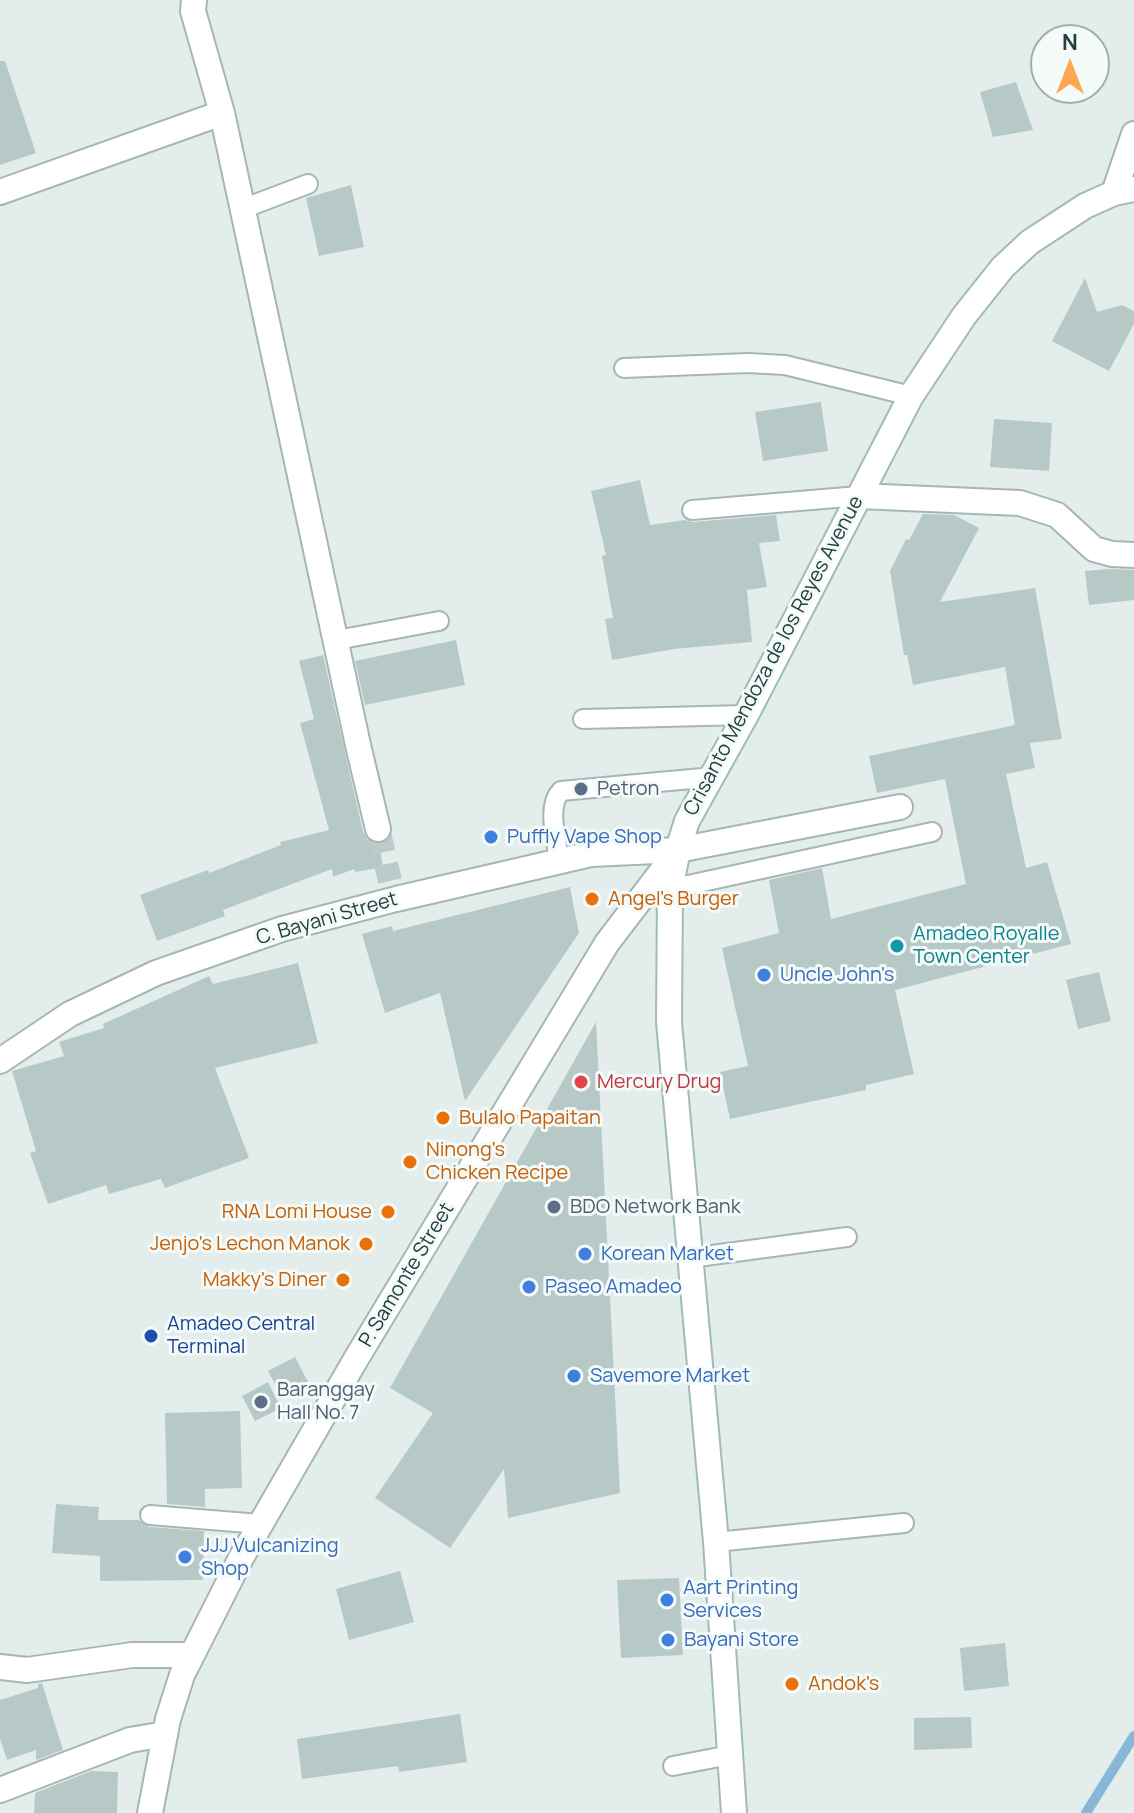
<!DOCTYPE html>
<html>
<head>
<meta charset="utf-8">
<style>
  body { margin:0 }
  #map { position:relative; width:1134px; height:1813px; overflow:hidden; background:#e3eeec; font-family:Manrope,sans-serif }
  canvas { display:block }
  .north { position:absolute; left:1030px; top:24px; width:80px; height:80px; box-sizing:border-box; background:#f4faf8; border:2px solid #9fb0ae; border-radius:50%; rotate:0deg; font-size:22px; font-weight:700; line-height:32px; text-align:center; color:#204140 }
  .north::after { content:''; display:block; margin:auto; width:28px; height:36px; background:#ffa650; clip-path:polygon(50% 0,100% 100%,50% 72%,0 100%) }
</style>
</head>
<body>
<div id="map">
<canvas width="1134" height="1813"></canvas>
<div class="north">N</div>
</div>
<script>
const ctx = document.querySelector('canvas').getContext('2d');
ctx.lineJoin = 'round';
function strokePath(path, color, width, dash) { ctx.strokeStyle = color; ctx.lineWidth = width; ctx.lineCap = dash ? 'butt' : 'round'; ctx.setLineDash(dash || []); ctx.stroke(path); }
function fill(path, color) { ctx.fillStyle = color; ctx.fill(path, 'evenodd'); }
function drawText(font, color, halo, rows, align = 'center') {
  ctx.font = font + ' Manrope,sans-serif'; ctx.lineWidth = 6; ctx.setLineDash([]); ctx.textBaseline = 'middle'; ctx.strokeStyle = halo; ctx.fillStyle = color; for (const [text, x, y, turn = 0] of rows) {
    ctx.save(); ctx.translate(x, y); ctx.rotate((+turn || 0) * Math.PI / 180); ctx.textAlign = isNaN(turn) ? turn : align; if (halo) ctx.strokeText(text, 0, 0); ctx.fillText(text, 0, 0); ctx.restore();
  }
}
strokePath(new Path2D(`
  M 1086,1813 L 1134,1736`), '#86b7d8', 10);
fill(new Path2D(`
  M 0,61 L 5,61 L 36,153 L 0,165 Z
  M 1016,82 L 1033,130 L 993,137 L 980,92 Z
  M 351,185 L 364,247 L 319,256 L 306,198 Z
  M 1085,278 L 1097,312 L 1122,305 L 1134,311 L 1134,324 L 1109,371 L 1052,341 Z
  M 821,402 L 828,451 L 763,461 L 755,412 Z
  M 994,419 L 1052,423 L 1049,471 L 990,467 Z
  M 640,480 L 650,525 L 685,520 L 693,522 L 776,515 L 780,541 L 759,543 L 767,587 L 747,590 L 752,642 L 674,649 L 612,660 L 605,619 L 613,618 L 602,556 L 606,555 L 591,491 Z
  M 923,514 L 954,515 L 979,528 L 940,602 L 1035,588 L 1062,739 L 1030,743 L 1035,768 L 1006,774 L 1026,868 L 1047,862 L 1071,944 L 895,990 L 914,1074 L 866,1085 L 866,1090 L 730,1119 L 720,1072 L 748,1066 L 722,948 L 779,933 L 769,880 L 822,868 L 831,919 L 966,884 L 945,779 L 877,793 L 869,756 L 1015,725 L 1005,667 L 913,685 L 907,655 L 904,655 L 890,571 L 906,539 L 909,540 Z
  M 1109,569 L 1134,570 L 1134,600 L 1089,605 L 1085,571 Z
  M 456,640 L 465,685 L 365,705 L 355,661 Z
  M 323,655 L 363,832 L 368,840 L 379,844 L 383,867 L 355,872 L 354,869 L 333,877 L 332,869 L 223,910 L 225,916 L 157,941 L 140,895 L 208,870 L 209,873 L 281,845 L 280,842 L 329,830 L 300,723 L 314,719 L 299,661 Z
  M 570,887 L 579,933 L 465,1101 L 440,993 L 385,1013 L 362,934 L 392,926 L 393,931 Z
  M 298,963 L 318,1043 L 215,1068 L 249,1158 L 165,1188 L 161,1179 L 109,1194 L 106,1185 L 48,1204 L 30,1153 L 36,1151 L 12,1071 L 64,1056 L 59,1042 L 104,1028 L 103,1024 L 209,976 L 213,984 Z
  M 1099,972 L 1111,1021 L 1078,1029 L 1066,980 Z
  M 596,1022 L 620,1493 L 508,1518 L 504,1469 L 450,1548 L 375,1498 L 433,1413 L 390,1388 Z
  M 295,1357 L 308,1382 L 282,1397 L 268,1371 Z
  M 268,1382 L 281,1408 L 255,1421 L 242,1396 Z
  M 240,1411 L 242,1488 L 205,1489 L 205,1507 L 167,1504 L 165,1413 Z
  M 56,1504 L 99,1507 L 98,1520 L 139,1520 L 149,1527 L 204,1531 L 203,1580 L 100,1581 L 100,1556 L 52,1553 Z
  M 400,1571 L 414,1622 L 349,1640 L 336,1589 Z
  M 679,1578 L 683,1655 L 621,1658 L 617,1580 Z
  M 1005,1643 L 1009,1686 L 964,1691 L 960,1648 Z
  M 42,1683 L 63,1750 L 36,1760 L 36,1750 L 7,1760 L 0,1739 L 0,1700 L 38,1688 L 38,1684 Z
  M 460,1714 L 467,1762 L 399,1772 L 398,1766 L 302,1779 L 297,1739 Z
  M 971,1717 L 972,1748 L 914,1750 L 914,1718 Z
  M 91,1771 L 118,1772 L 117,1813 L 34,1813 L 35,1793 Z`), '#b7c9c6');
strokePath(new Path2D(`
  M 378,829 L 390,881`), '#bccbca', 24, [24, 12]);
const service = new Path2D(`
  M 242,209 L 308,184
  M 624,368 L 748,363 L 785,365 L 911,396
  M 692,510 L 859,496
  M 337,640 L 439,621
  M 583,719 L 746,715
  M 559,861 C 557,841 546,806 561,791 L 713,777
  M 670,889 L 932,832
  M 690,1258 L 847,1237
  M 150,1515 L 260,1524
  M 716,1542 L 904,1523
  M 673,1766 L 730,1755`);
const minor = new Path2D(`
  M 194,0 L 193,11 L 222,113 L 358,745 L 378,829
  M 0,192 L 222,113
  M 1114,193 L 1134,134
  M 859,496 L 1020,503 L 1057,515 L 1094,549 L 1112,554 L 1134,555
  M 678,850 L 900,807
  M 0,1667 L 27,1670 L 132,1655 L 191,1655
  M 0,1790 L 130,1740 L 165,1734`);
const tertiary = new Path2D(`
  M 0,1061 L 70,1014 L 156,973 L 282,929 L 396,899 L 591,854 L 678,850
  M 150,1813 L 168,1719 L 182,1675 L 241,1558 L 356,1359 L 607,943 L 678,850`);
const secondary = new Path2D(`
  M 734,1813 L 716,1542 L 669,1022 L 670,889 L 678,850 L 687,821 L 746,715 L 911,396 L 964,316 L 1003,267 L 1030,242 L 1085,206 L 1114,193 L 1134,189`);
strokePath(service, '#a5b7b5', 22);
strokePath(minor, '#a5b7b5', 28);
strokePath(tertiary, '#a5b7b5', 28);
strokePath(secondary, '#a0bbb8', 28);
strokePath(service, '#fff', 18);
strokePath(minor, '#fff', 24);
strokePath(tertiary, '#fff', 24);
strokePath(secondary, '#fff', 24);
for (const [x, y, r, color] of [
  [581,789,8,"#5c6f8a"],
  [491,837,8,"#3f7fe0"],
  [592,899,8,"#e8710a"],
  [897,946,8,"#0f9aa8"],
  [764,975,8,"#3f7fe0"],
  [581,1082,8,"#e0444e"],
  [443,1118,8,"#e8710a"],
  [410,1162,8,"#e8710a"],
  [554,1207,8,"#5c6f8a"],
  [388,1212,8,"#e8710a"],
  [366,1244,8,"#e8710a"],
  [585,1254,8,"#3f7fe0"],
  [343,1280,8,"#e8710a"],
  [529,1287,8,"#3f7fe0"],
  [151,1336,8,"#1a4fb4"],
  [574,1376,8,"#3f7fe0"],
  [261,1402,8,"#5c6f8a"],
  [185,1557,8,"#3f7fe0"],
  [667,1600,8,"#3f7fe0"],
  [668,1640,8,"#3f7fe0"],
  [792,1684,8,"#e8710a"]
]) { const dot = new Path2D(); dot.arc(x, y, r, 0, 2 * Math.PI); ctx.fillStyle = color; ctx.fill(dot); strokePath(dot, '#f4faf8', 3); }
drawText('20px', '#204140', '#f4faf8', [
  ["Crisanto Mendoza de los Reyes Avenue",774,656,-62],
  ["C. Bayani Street",327,919,-16],
  ["P. Samonte Street",407,1275,-59]
]);
drawText('20px', '#4e5e75', '#f4faf8', [
  ["Petron",597,789],
  ["BDO Network Bank",570,1207],
  ["Baranggay",277,1390],
  ["Hall No. 7",277,1413]
], 'left');
drawText('20px', '#366cbe', '#f4faf8', [
  ["Puffly Vape Shop",507,837],
  ["Uncle John's",780,975],
  ["Korean Market",601,1254],
  ["Paseo Amadeo",545,1287],
  ["Savemore Market",590,1376],
  ["JJJ Vulcanizing",201,1546],
  ["Shop",201,1569],
  ["Aart Printing",683,1588],
  ["Services",683,1611],
  ["Bayani Store",684,1640]
], 'left');
drawText('20px', '#c56008', '#f4faf8', [
  ["Angel's Burger",608,899],
  ["Bulalo Papaitan",459,1118],
  ["Ninong's",426,1150],
  ["Chicken Recipe",426,1173],
  ["RNA Lomi House",372,1212,"right"],
  ["Jenjo's Lechon Manok",350,1244,"right"],
  ["Makky's Diner",327,1280,"right"],
  ["Andok's",808,1684]
], 'left');
drawText('20px', '#0d838f', '#f4faf8', [
  ["Amadeo Royalle",913,934],
  ["Town Center",913,957]
], 'left');
drawText('20px', '#be3a42', '#f4faf8', [
  ["Mercury Drug",597,1082]
], 'left');
drawText('20px', '#164399', '#f4faf8', [
  ["Amadeo Central",167,1324],
  ["Terminal",167,1347]
], 'left');
</script>
</body>
</html>
